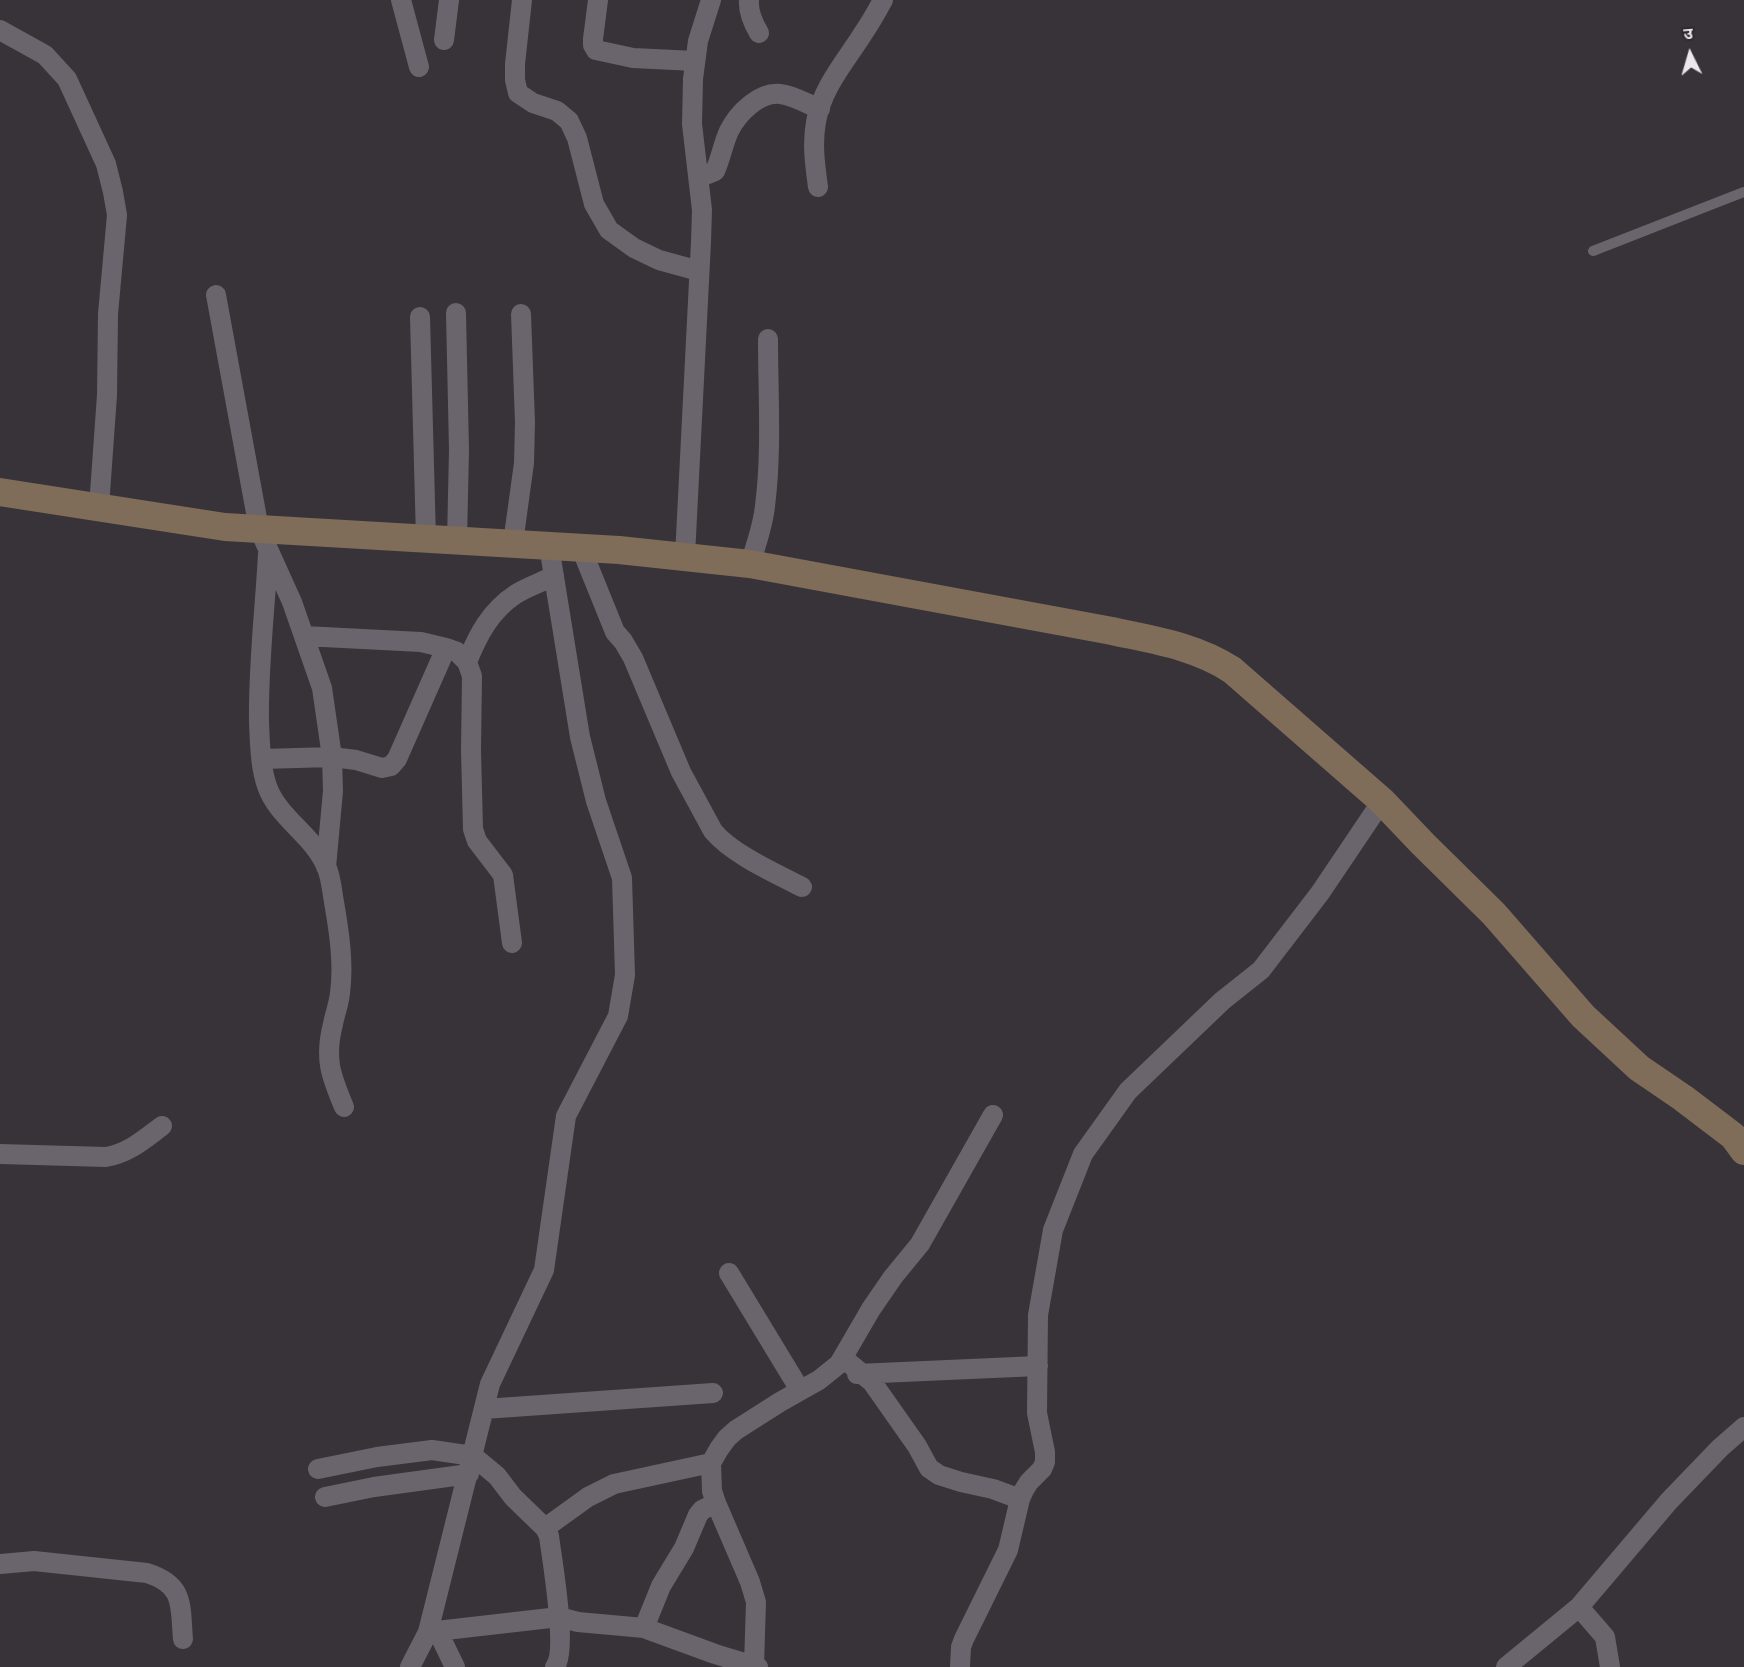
<!DOCTYPE html>
<html>
<head>
<meta charset="utf-8">
<style>
	body { margin:0 }
	#map { position:relative; width:1744px; height:1667px; overflow:hidden; background:#373339; font-family:Georgia,"Noto Sans Devanagari",serif }
	canvas { display:block }
	.north { position:absolute; left:1660px; top:24px; width:60px; height:60px; -webkit-text-stroke:4px #2d292f; paint-order:stroke; rotate:355deg; font-size:16px; font-weight:700; line-height:24px; text-align:center; color:#eae8ec }
	.north::after { content:''; display:block; margin:auto; width:21px; height:27px; background:#eae8ec; clip-path:polygon(50% 0,100% 100%,50% 72%,0 100%) }
</style>
</head>
<body>
<div id="map">
<canvas width="1744" height="1667"></canvas>
<div class="north">उ</div>
</div>
<script>
const context = document.querySelector('canvas').getContext('2d');
context.lineJoin = 'round';
function trace(path, color, width, dash) {
  context.strokeStyle = color;
  context.lineWidth = width;
  context.lineCap = dash ? 'butt' : 'round';
  context.setLineDash(dash || []);
  context.stroke(path);
}
const lane = new Path2D(`
	M 1593,251 L 1744,192`);
const street = new Path2D(`
	M 401,0 L 419,67
	M 522,0 L 515,64 L 515,80 L 518,93 L 533,103 L 557,111 L 569,121 L 577,138 L 594,204 L 609,230 L 634,248 L 659,260 L 699,271
	M 598,0 L 593,39 L 593,45 L 596,50 L 633,58 L 695,61
	M 749,0 C 748,12 753,23 759,33
	M 0,30 L 45,55 L 67,79 L 106,164 L 113,192 L 117,215 L 108,314 L 107,395 L 99,507
	M 444,40 L 449,0
	M 699,176 L 708,174 L 715,171 C 721,158 723,144 729,131 C 738,113 759,92 780,94 C 793,95 807,104 820,109
	M 818,187 C 815,165 812,144 816,122 C 822,87 846,61 864,32 C 871,22 877,11 883,0
	M 216,295 L 259,529 L 292,602 L 322,688 L 332,757 L 333,791 L 326,867
	M 456,313 L 459,450 L 457,541
	M 420,317 L 426,539
	M 513,543 L 524,463 L 525,422 L 521,314
	M 581,548 L 615,632 L 623,641 L 633,658 L 681,772 L 713,831 C 732,854 775,873 802,887
	M 268,554 C 265,610 258,666 259,722 C 260,743 260,766 267,786 C 278,818 313,835 326,866 C 331,876 332,891 334,902 C 339,931 344,963 340,993 C 339,1004 335,1013 333,1024 C 324,1059 331,1076 344,1107
	M 685,556 L 701,242 L 702,210 L 692,124 L 693,79 L 698,41 L 711,0
	M 750,564 C 756,545 763,526 765,506 C 772,451 768,394 768,339
	M 304,636 L 421,642 L 446,648 L 457,652 L 467,662 L 472,676 L 471,750 L 473,829 L 477,841 L 503,875 L 512,943
	M 467,662 C 478,635 490,611 516,594 C 527,587 542,582 554,576
	M 262,759 L 332,757 L 356,760 L 382,768 L 391,766 L 397,759 L 446,648
	M 0,1154 L 106,1157 C 129,1153 143,1140 162,1126
	M 729,1273 L 800,1390
	M 843,1358 L 872,1382 L 917,1446 L 929,1468 L 939,1475 L 961,1482 L 993,1489 L 1020,1499
	M 857,1374 L 1038,1366
	M 484,1409 L 713,1393
	M 318,1469 L 377,1457 L 432,1450 L 473,1456 L 497,1476 L 513,1497 L 545,1528 L 549,1536 C 552,1560 568,1650 555,1667
	M 325,1497 L 374,1487 L 469,1474
	M 545,1528 L 588,1497 L 614,1484 L 711,1463
	M 0,1564 L 34,1561 L 147,1573 C 185,1585 180,1605 183,1639
	M 1579,1607 L 1605,1637 L 1610,1667
	M 644,1628 L 661,1586 L 684,1548 L 698,1515 L 702,1510 L 716,1503
	M 428,1632 L 559,1617 L 578,1622 L 644,1628 L 715,1654 L 758,1667
	M 438,1632 L 455,1667
	M 754,1665 L 756,1602 L 750,1582 L 716,1503 L 712,1491 L 711,1463 L 719,1449 L 727,1438 L 736,1430 L 780,1402 L 819,1380 L 839,1364 L 871,1309 L 893,1277 L 920,1244 L 993,1115
	M 410,1667 L 428,1632 L 490,1384 L 544,1270 L 566,1116 L 618,1016 L 625,975 L 622,878 L 596,801 L 580,737 L 549,546
	M 960,1667 L 961,1647 L 964,1639 L 1008,1550 L 1020,1499 L 1024,1490 L 1029,1482 L 1042,1469 L 1045,1462 L 1045,1452 L 1037,1413 L 1038,1315 L 1053,1230 L 1083,1154 L 1128,1091 L 1222,1001 L 1261,970 L 1320,893 L 1382,801
	M 1506,1667 L 1579,1607 L 1669,1501 L 1720,1448 L 1744,1427`);
const secondary = new Path2D(`
	M 0,492 L 225,527 L 619,550 L 750,564 L 1112,631 C 1153,640 1196,646 1232,670 L 1382,801 L 1423,844 L 1494,914 L 1583,1016 L 1639,1068 L 1683,1098 L 1733,1136 L 1744,1151`);
trace(lane, '#6a656c', 10);
trace(street, '#6a656c', 20);
trace(secondary, '#7f6c59', 28);
</script>
</body>
</html>
